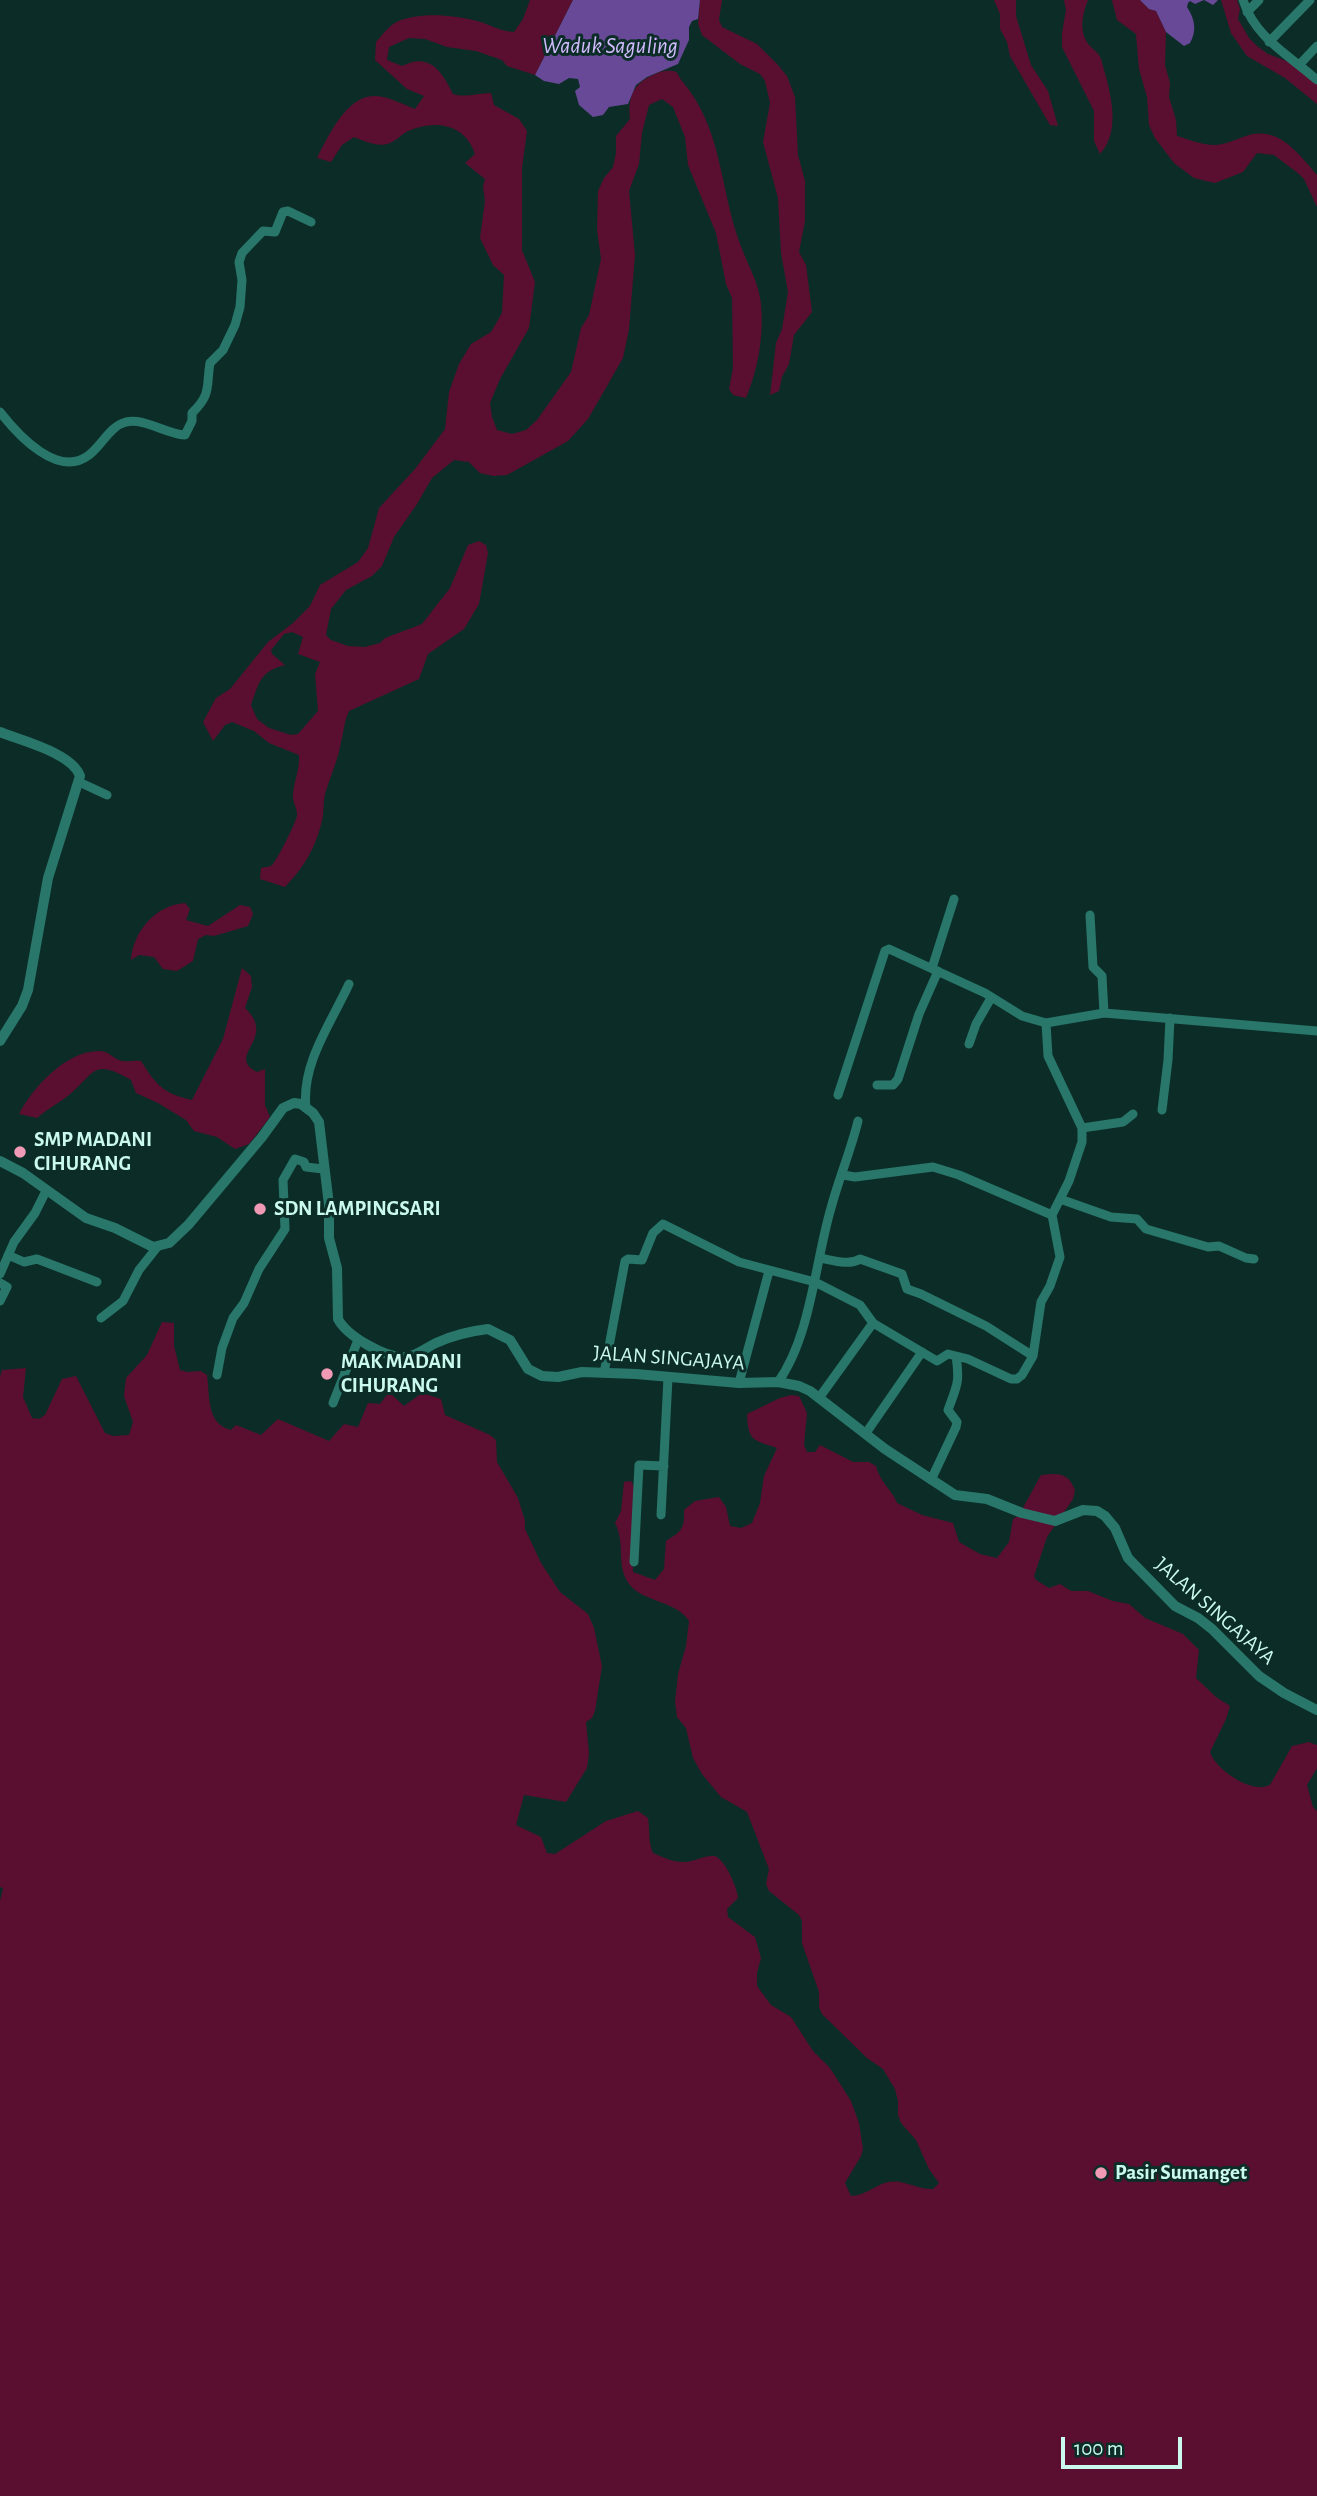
<!DOCTYPE html>
<html>
<head>
<meta charset="utf-8">
<style>
	body { margin:0 }
	#map { position:relative; width:1317px; height:2496px; overflow:hidden; background:#0c2d27; font-family:"Alegreya Sans",sans-serif }
	canvas { display:block }
	.scale { position:absolute; left:1061px; top:2437px; width:121px; height:32px; box-sizing:border-box; border:4px solid #caf9ee; border-top:0; padding-left:9px; font-size:21px; line-height:24px; white-space:nowrap; color:#caf9ee; -webkit-text-stroke:5px #0c2d27; paint-order:stroke }
</style>
</head>
<body>
<div id="map">
<canvas width="1317" height="2496"></canvas>
<div class="scale">100 m</div>
</div>
<script>
const context = document.querySelector('canvas').getContext('2d');
context.lineJoin = 'round';
function fillPath(path, color) {
  context.fillStyle = color;
  context.fill(path, 'evenodd');
}
function trace(path, color, width, dash) {
  context.strokeStyle = color;
  context.lineWidth = width;
  context.lineCap = dash ? 'butt' : 'round';
  context.setLineDash(dash || []);
  context.stroke(path);
}
function write(font, color, halo, rows, align = 'center') {
  context.font = font + ' "Alegreya Sans",sans-serif';
  context.lineWidth = 6;
  context.setLineDash([]);
  context.textBaseline = 'middle';
  context.strokeStyle = halo;
  context.fillStyle = color;
  for (const [text, x, y, turn = 0] of rows) {
    context.save();
    context.translate(x, y);
    context.rotate((+turn || 0) * Math.PI / 180);
    context.textAlign = isNaN(turn) ? turn : align;
    if (halo) context.strokeText(text, 0, 0);
    context.fillText(text, 0, 0);
    context.restore();
  }
}
const green = new Path2D(`
	M 530,0 L 573,0 L 535,75 L 507,66 L 502,60 L 476,51 L 447,47 L 425,39 L 409,38 L 389,47 L 387,60 L 402,66 C 429,52 442,71 453,94 C 465,98 478,93 491,93 L 494,105 L 519,119 L 527,131 L 522,168 L 522,250 L 535,282 L 529,328 L 500,379 L 490,403 L 492,417 L 497,430 L 512,434 L 526,430 L 537,420 L 571,372 L 581,328 L 589,315 L 601,259 L 597,230 L 598,191 L 604,178 L 613,167 L 616,153 L 616,136 L 630,119 C 627,93 636,81 660,72 C 665,71 671,70 676,72 C 678,73 680,79 682,81 C 724,130 719,191 742,249 C 749,267 759,284 761,304 C 764,336 758,369 746,398 L 733,395 L 729,389 L 733,368 L 732,298 L 726,284 L 716,233 L 688,165 L 685,137 L 673,107 L 662,99 L 649,105 L 642,133 L 639,164 L 629,191 L 635,255 L 629,329 L 623,358 L 588,419 L 568,441 L 507,475 L 493,476 L 480,473 L 469,462 L 454,460 L 432,478 L 417,504 L 394,537 L 382,566 L 372,576 L 346,590 L 331,609 L 326,635 L 331,640 L 348,646 L 365,647 L 380,643 L 385,638 L 422,624 L 450,588 L 468,545 L 479,541 L 486,545 L 488,553 L 479,604 L 464,629 L 428,654 L 419,679 L 349,711 C 344,722 344,730 341,742 C 338,760 330,777 325,794 C 323,803 324,812 322,821 C 315,849 304,867 285,887 L 260,879 L 261,868 C 264,867 269,867 271,866 C 276,863 296,822 297,816 C 298,809 292,802 293,794 C 294,781 300,770 299,755 L 269,743 L 254,731 L 232,722 L 225,725 L 213,741 L 203,722 L 216,698 L 230,689 L 268,642 L 293,623 L 310,606 L 320,585 L 358,562 L 368,548 L 379,508 L 415,469 L 445,429 L 449,392 L 459,364 L 471,344 L 491,332 L 502,313 L 504,275 L 493,265 L 480,238 L 485,201 L 483,186 L 485,179 L 465,163 L 475,154 C 465,124 436,119 408,131 C 402,134 397,140 390,143 C 379,148 364,141 354,137 L 342,145 L 331,162 L 317,158 C 328,137 346,96 374,96 C 388,96 402,104 415,109 L 424,96 L 407,89 L 375,60 L 376,42 C 383,34 390,24 401,20 C 423,12 455,15 477,21 C 491,25 500,31 514,32 L 523,19 ZM 292,632 L 303,637 L 298,654 L 320,662 L 315,674 L 318,711 L 298,734 L 291,735 L 269,728 L 257,719 L 251,705 C 259,683 260,671 285,665 L 272,654 L 271,650 L 284,634 Z
	M 700,0 L 722,0 L 719,20 L 722,27 L 757,44 L 778,65 L 787,76 L 795,97 L 798,155 L 805,181 L 805,221 L 799,252 L 806,265 L 812,312 L 794,335 L 789,364 L 782,377 L 779,391 L 770,395 L 776,343 L 782,329 L 788,292 L 781,253 L 778,198 L 763,142 L 770,103 L 765,81 L 760,74 L 740,64 L 702,35 L 698,24 Z
	M 994,0 L 1016,0 L 1016,16 L 1031,65 L 1048,91 L 1058,126 L 1050,125 L 1010,56 L 1007,42 L 1000,29 L 1000,14 Z
	M 1064,0 L 1088,0 C 1082,15 1078,34 1091,47 C 1095,51 1099,53 1101,59 C 1109,88 1123,129 1100,154 L 1094,141 L 1094,111 L 1062,47 L 1062,33 L 1066,10 Z
	M 1112,0 L 1140,0 L 1149,9 L 1156,11 L 1166,32 L 1165,65 L 1170,83 L 1169,97 L 1176,120 L 1177,136 C 1188,139 1202,145 1214,145 C 1225,145 1236,139 1246,136 C 1278,125 1298,153 1317,175 L 1317,207 L 1304,179 L 1299,174 L 1274,155 L 1257,153 L 1243,172 L 1215,183 L 1194,178 L 1174,163 L 1155,138 L 1149,125 L 1147,97 L 1139,69 L 1136,34 L 1117,20 Z
	M 1221,0 L 1237,0 L 1240,9 L 1238,19 L 1249,38 L 1257,46 L 1268,54 L 1289,62 L 1317,79 L 1317,104 L 1285,78 L 1247,56 L 1231,33 Z
	M 185,903 L 190,909 L 186,920 L 208,926 L 240,905 L 250,907 L 253,914 L 248,926 L 214,936 L 206,935 L 198,939 L 193,961 L 177,971 L 163,969 L 154,957 L 139,955 L 131,960 C 133,931 156,905 185,903 Z
	M 242,968 L 251,976 L 252,987 L 245,1008 C 278,1039 225,1055 257,1072 L 265,1069 L 265,1105 L 270,1117 L 249,1144 L 235,1149 L 217,1137 L 194,1131 L 186,1120 L 158,1103 L 136,1093 L 131,1080 C 93,1058 96,1072 69,1095 C 59,1103 47,1109 37,1118 L 19,1114 C 33,1087 66,1051 99,1051 C 109,1051 111,1057 119,1060 C 125,1063 134,1060 141,1061 C 156,1085 164,1094 192,1100 L 223,1039 Z
	M 162,1322 L 174,1323 L 174,1346 L 180,1370 L 187,1372 L 201,1371 L 207,1375 C 210,1396 206,1424 231,1430 L 236,1425 L 261,1435 L 278,1419 L 329,1441 L 344,1424 L 358,1427 L 368,1403 L 380,1404 L 389,1392 L 404,1406 L 422,1393 L 441,1399 L 445,1415 L 490,1435 L 496,1440 L 497,1462 L 518,1498 L 525,1521 L 525,1529 L 541,1563 L 560,1592 L 588,1614 L 594,1628 L 602,1666 L 595,1711 L 592,1718 L 586,1722 L 589,1753 L 587,1768 L 566,1802 L 524,1795 L 516,1825 L 541,1837 L 547,1853 L 555,1854 L 606,1821 L 638,1811 L 648,1818 C 650,1829 648,1843 653,1853 C 663,1857 674,1863 686,1862 C 695,1861 705,1855 714,1856 C 724,1857 738,1889 738,1898 L 727,1909 L 728,1917 L 755,1937 L 761,1958 L 757,1973 L 757,1986 L 771,2005 L 791,2017 L 813,2051 L 830,2068 L 851,2101 L 859,2123 L 863,2149 L 861,2156 L 845,2183 L 851,2196 C 865,2196 875,2185 888,2182 C 904,2179 918,2190 933,2189 L 939,2183 L 929,2169 L 916,2140 L 901,2123 L 898,2115 L 898,2101 L 895,2089 L 883,2069 L 867,2058 L 822,2014 L 819,2007 L 819,1992 L 802,1943 L 802,1921 L 799,1915 L 769,1891 L 766,1884 L 769,1869 L 747,1812 L 721,1797 L 702,1774 L 693,1758 L 686,1728 L 677,1717 L 675,1702 L 678,1674 L 686,1646 L 689,1621 C 677,1601 643,1602 630,1585 C 615,1567 626,1543 615,1523 L 621,1511 L 624,1482 L 631,1481 L 635,1488 L 632,1545 L 633,1572 L 655,1580 L 664,1569 L 666,1541 C 681,1532 685,1528 684,1510 L 695,1501 L 719,1497 L 726,1507 L 730,1526 L 741,1528 L 752,1523 L 760,1503 L 764,1476 L 777,1448 C 753,1440 748,1441 747,1414 L 780,1398 L 791,1395 L 799,1396 L 807,1413 L 804,1445 L 807,1452 L 815,1452 L 820,1445 L 853,1462 L 869,1462 L 876,1466 C 881,1484 891,1488 897,1503 L 922,1515 L 953,1523 L 959,1542 L 980,1554 L 997,1558 L 1009,1542 L 1013,1519 L 1019,1515 L 1041,1475 C 1058,1473 1068,1472 1075,1490 L 1073,1499 L 1047,1537 L 1034,1576 L 1036,1580 L 1049,1588 L 1060,1584 L 1071,1591 L 1088,1591 L 1113,1601 L 1129,1604 L 1145,1618 L 1183,1634 L 1199,1650 L 1196,1678 L 1216,1697 L 1230,1706 L 1226,1719 L 1210,1752 C 1214,1767 1243,1787 1259,1787 C 1263,1788 1266,1786 1270,1785 L 1292,1746 L 1309,1742 L 1317,1745 L 1317,1768 L 1307,1785 L 1313,1807 L 1317,1811 L 1317,2496 L 0,2496 L 0,1901 L 3,1888 L 0,1887 L 0,1377 L 2,1370 L 26,1368 L 23,1397 L 32,1418 L 39,1419 L 45,1415 L 62,1379 L 76,1376 L 105,1433 L 113,1436 L 129,1435 L 133,1422 L 124,1396 L 126,1378 L 147,1355 Z`);
const water = new Path2D(`
	M 573,0 L 700,0 L 698,19 L 692,21 L 689,27 L 689,40 L 678,64 L 647,77 L 636,85 L 628,104 L 609,107 L 603,115 L 593,117 L 579,105 L 575,91 L 580,87 L 578,79 L 569,78 L 559,84 L 544,81 L 535,75 Z
	M 1140,0 L 1218,0 L 1213,5 L 1204,0 L 1195,4 L 1190,1 L 1188,3 L 1187,7 C 1195,19 1197,31 1190,43 L 1184,46 L 1166,32 L 1156,11 L 1149,9 Z`);
const minor = new Path2D(`
	M 1243,0 C 1255,38 1289,55 1317,80
	M 1247,12 L 1259,0
	M 1269,42 L 1310,0
	M 1300,64 L 1317,46
	M 0,412 C 18,435 58,479 89,455 C 102,445 110,426 126,422 C 145,418 166,434 185,435 L 192,421 L 192,413 C 212,394 206,386 210,363 L 223,350 L 235,325 L 240,307 L 242,280 L 239,262 L 242,253 L 263,231 L 275,232 L 283,212 L 288,211 L 311,222
	M 79,782 L 107,795
	M 1090,915 L 1093,967 L 1102,976 L 1104,1013
	M 932,968 L 954,899
	M 969,1044 L 976,1024 L 991,998
	M 877,1085 L 893,1085 L 898,1079 L 919,1014 L 938,971
	M 838,1095 L 885,951 L 889,949 L 985,993 L 1022,1016 L 1046,1023 L 1104,1013 L 1317,1031
	M 306,1108 C 301,1064 331,1023 349,984
	M 1162,1110 L 1168,1060 L 1170,1018
	M 1082,1128 L 1123,1122 L 1133,1114
	M 843,1175 L 855,1177 L 933,1167 L 959,1175 L 1052,1215
	M 1060,1199 L 1111,1217 L 1137,1219 L 1146,1229 L 1208,1247 L 1219,1246 L 1246,1258 L 1254,1259
	M 8,1255 L 24,1262 L 37,1259 L 97,1282
	M 820,1258 C 832,1260 848,1266 860,1259 L 902,1274 L 907,1289 L 921,1294 L 986,1326 L 1033,1356
	M 0,1274 L 14,1242 L 35,1213 L 46,1191
	M 0,1283 L 7,1287 L 0,1301
	M 101,1318 L 123,1301 L 139,1270 L 158,1246
	M 604,1373 L 625,1261 L 628,1259 L 642,1260 L 653,1233 L 663,1224 L 739,1262 L 815,1282 L 854,1302 L 860,1305 L 873,1323 L 937,1361 L 948,1354 L 968,1359 L 1011,1379 L 1017,1379 L 1022,1375 L 1033,1356 L 1041,1302 L 1050,1286 L 1060,1257 L 1052,1215 L 1069,1181 L 1082,1142 L 1082,1128 L 1048,1056 L 1046,1023
	M 217,1375 L 222,1348 L 233,1318 L 244,1303 L 259,1269 L 285,1229 L 283,1180 L 295,1159 L 304,1162 L 306,1167 L 323,1169
	M 778,1382 C 811,1336 815,1262 831,1208 C 839,1178 851,1150 858,1121
	M 739,1383 L 769,1271
	M 819,1398 L 873,1323
	M 333,1403 L 358,1340
	M 866,1433 L 922,1352
	M 931,1480 L 956,1427 L 957,1422 L 948,1410 C 957,1385 960,1383 956,1356
	M 661,1515 L 668,1378
	M 634,1562 L 639,1465 L 664,1466`);
const tertiary = new Path2D(`
	M 0,732 C 22,741 72,753 80,776 L 48,878 L 28,990 L 22,1006 L 0,1041
	M 0,1161 L 23,1173 L 86,1218 L 115,1228 L 153,1247 L 169,1243 L 189,1224 L 262,1137 L 283,1108 L 294,1103 L 301,1104 L 313,1113 L 319,1122 L 329,1205 L 329,1238 L 337,1268 L 338,1319 C 347,1336 386,1359 406,1357 C 417,1356 427,1347 436,1343 C 451,1336 471,1331 488,1329 L 510,1340 L 528,1369 L 542,1376 L 558,1377 L 582,1372 L 636,1374 L 739,1383 L 778,1382 L 799,1386 L 810,1391 L 885,1449 L 955,1495 L 987,1499 L 1022,1513 L 1055,1521 L 1083,1510 L 1097,1511 L 1105,1516 L 1115,1528 L 1128,1558 L 1175,1606 L 1198,1618 L 1212,1629 L 1259,1676 L 1284,1693 L 1317,1710`);
const markers = [
	[20,1152,7,"#f09ab5"],
	[260,1209,7,"#f09ab5"],
	[327,1374,7,"#f09ab5"],
	[1101,2173,7,"#f09ab5"]
];
const poiNames = [
	["SMP MADANI",34,1140],
	["CIHURANG",34,1164],
	["SDN LAMPINGSARI",274,1209],
	["MAK MADANI",341,1362],
	["CIHURANG",341,1386],
	["Pasir Sumanget",1115,2173]
];
const streetNames = [
	["JALAN SINGAJAYA",669,1358,4],
	["JALAN SINGAJAYA",1215,1611,41]
];
const waterNames = [
	["Waduk Saguling",610,46]
];
fillPath(green, '#5a0f30');
fillPath(water, '#684997');
trace(minor, '#28776a', 9);
trace(tertiary, '#28776a', 10);
for (const [x, y, r, color] of markers) {
  const dot = new Path2D();
  dot.arc(x, y, r, 0, 2 * Math.PI);
  context.fillStyle = color;
  context.fill(dot);
  trace(dot, '#0c2d27', 2.5);
}
write('bold 21px', '#caf9ee', '#0c2d27', poiNames, 'left');
write('21px', '#caf9ee', '#0c2d27', streetNames);
write('italic 23px', '#d2bcfe', '#0c2d27', waterNames);
</script>
</body>
</html>
